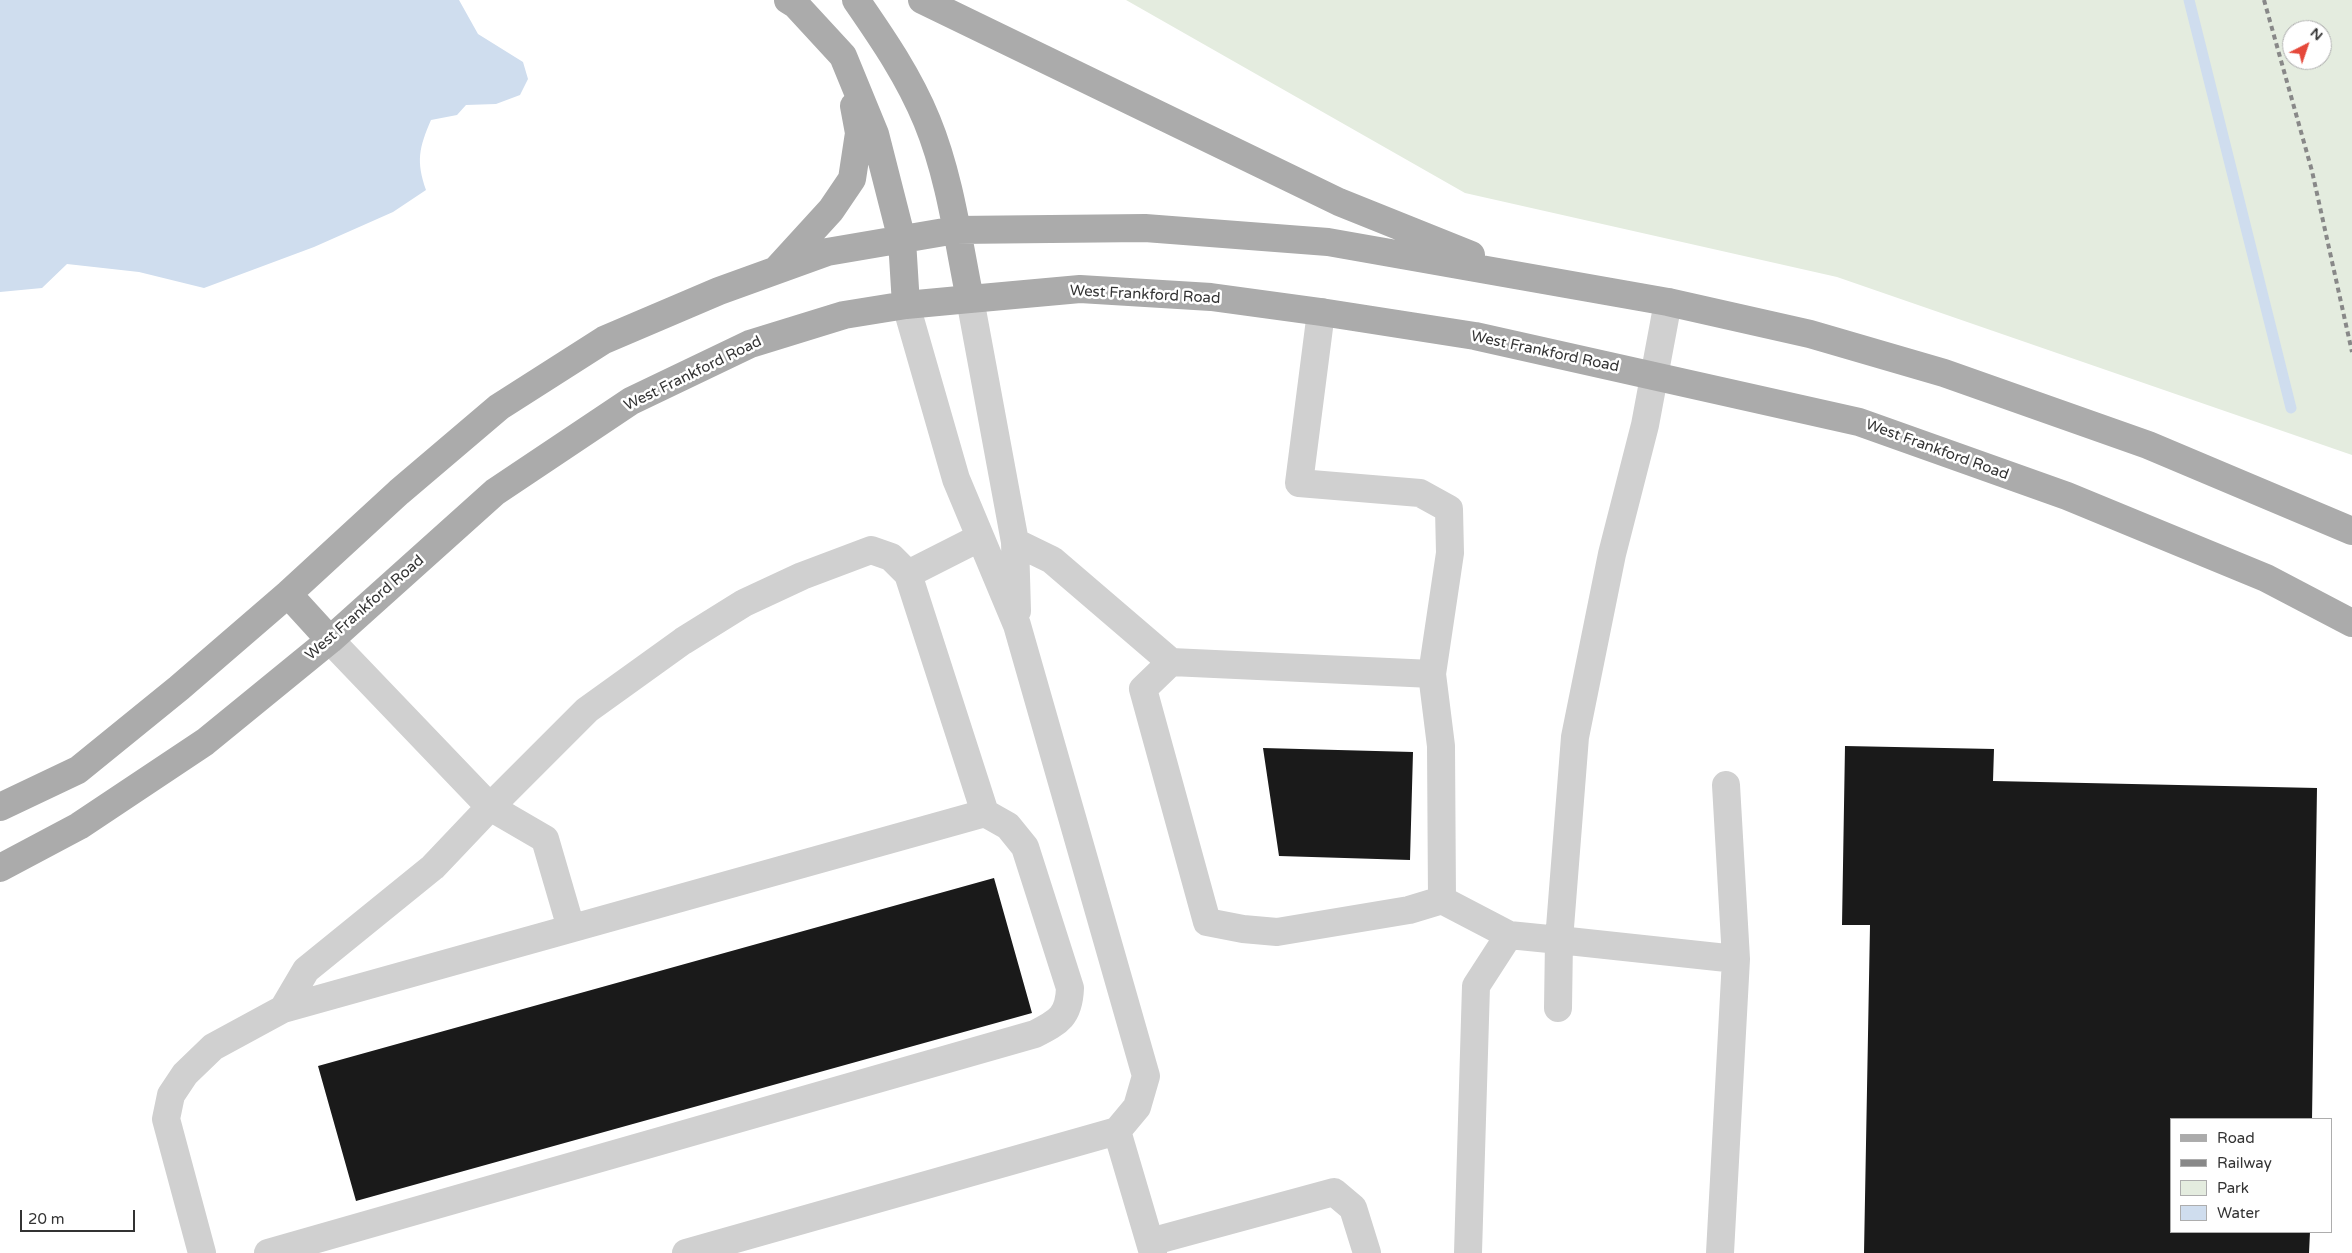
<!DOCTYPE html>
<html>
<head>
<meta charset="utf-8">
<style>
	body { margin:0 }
	#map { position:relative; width:2352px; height:1253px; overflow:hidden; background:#fff; font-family:"Varela Round",sans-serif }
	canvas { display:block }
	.legend { position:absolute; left:2170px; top:1118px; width:162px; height:115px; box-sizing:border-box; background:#fff; border:1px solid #adadad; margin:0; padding:6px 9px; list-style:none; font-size:15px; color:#333 }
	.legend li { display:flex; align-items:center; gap:10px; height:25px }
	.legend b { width:25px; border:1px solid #adadad }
	.north { position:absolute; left:2282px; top:20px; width:50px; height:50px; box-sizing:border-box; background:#fff; border:1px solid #adadad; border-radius:50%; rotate:41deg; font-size:14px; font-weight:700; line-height:20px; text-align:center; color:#333 }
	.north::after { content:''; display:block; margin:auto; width:18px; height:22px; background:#e5483a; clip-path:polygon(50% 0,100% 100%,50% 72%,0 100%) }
	.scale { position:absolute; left:20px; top:1210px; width:115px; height:22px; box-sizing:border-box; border:2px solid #333; border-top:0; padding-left:6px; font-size:15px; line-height:18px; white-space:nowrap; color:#333; -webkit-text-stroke:4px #fff; paint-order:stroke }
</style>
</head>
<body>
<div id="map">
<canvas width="2352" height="1253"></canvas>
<ul class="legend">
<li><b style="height:6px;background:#ababab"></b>Road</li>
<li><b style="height:6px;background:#888"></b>Railway</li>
<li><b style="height:14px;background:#e4ecdf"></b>Park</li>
<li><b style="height:14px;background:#cfddee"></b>Water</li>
</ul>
<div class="north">N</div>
<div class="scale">20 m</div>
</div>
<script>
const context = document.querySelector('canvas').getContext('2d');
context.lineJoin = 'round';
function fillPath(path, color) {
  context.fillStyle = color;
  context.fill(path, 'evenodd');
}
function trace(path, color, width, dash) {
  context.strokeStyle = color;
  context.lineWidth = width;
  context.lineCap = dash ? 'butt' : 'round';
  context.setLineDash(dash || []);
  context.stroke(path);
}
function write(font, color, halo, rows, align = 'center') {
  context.font = font + ' "Varela Round",sans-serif';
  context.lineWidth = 5;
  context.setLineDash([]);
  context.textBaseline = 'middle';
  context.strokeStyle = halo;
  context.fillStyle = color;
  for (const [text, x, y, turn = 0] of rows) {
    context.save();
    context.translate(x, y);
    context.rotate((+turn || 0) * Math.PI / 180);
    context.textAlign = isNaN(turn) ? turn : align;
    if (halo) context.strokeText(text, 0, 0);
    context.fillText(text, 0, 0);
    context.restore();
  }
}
const green = new Path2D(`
	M 1126,0 L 2352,0 L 2352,455 L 1837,277 L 1465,193 ZM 2292,30 L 2322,30 L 2322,60 L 2292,60 Z`);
const water = new Path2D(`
	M 0,0 L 459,0 L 478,34 L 523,62 L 528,79 L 520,95 L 496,104 L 466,105 L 457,115 L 431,120 C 419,148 416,161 426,190 L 393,212 L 314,247 L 204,288 L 139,272 L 67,264 L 42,288 L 0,292 Z`);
const stream = new Path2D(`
	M 2189,0 L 2291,408`);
const building = new Path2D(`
	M 1845,746 L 1994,749 L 1993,781 L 2317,788 L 2312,1119 L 2171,1119 L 2171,1232 L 2310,1232 L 2309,1253 L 1864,1253 L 1870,925 L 1842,925 Z
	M 1263,748 L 1413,752 L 1410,860 L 1279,856 Z
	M 994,878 L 1032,1013 L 356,1201 L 318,1066 Z`);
const minor = new Path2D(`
	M 970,299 L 1015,542 L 1017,611
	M 1321,312 L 1299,483 L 1420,493 L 1449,509 L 1450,553 L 1432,674 L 1171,662 L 1143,689 L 1207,922 L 1243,929 L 1277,932 L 1409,910 L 1442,900 L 1441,746 L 1432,674
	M 1015,542 L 1052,560 L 1171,662
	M 330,640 L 490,807 L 587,710 L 683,641 L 744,603 L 802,576 L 871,550 L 891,557 L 908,574 L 979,538
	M 1442,900 L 1509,935
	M 1558,1008 L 1559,940 L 1736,959
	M 283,1009 L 985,813
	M 1117,1131 L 1153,1253
	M 1150,1242 L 1334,1192 L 1353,1208 L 1367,1253
	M 202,1253 L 166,1119 L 171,1095 L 185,1074 L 213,1047 L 283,1009 L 306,970 L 433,867 L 490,807 L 545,839 L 571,928
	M 268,1253 L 1035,1034 C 1059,1022 1069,1016 1070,988 L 1025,847 L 1008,826 L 985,813 L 908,574
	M 686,1253 L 1117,1131 L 1137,1107 L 1146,1076 L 1017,625 L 956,479 L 906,305
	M 1468,1253 L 1476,986 L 1509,935 L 1559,940 L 1575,737 L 1612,554 L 1645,425 L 1668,302
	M 1720,1253 L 1736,959 L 1726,785`);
const major = new Path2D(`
	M 788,0 L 796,5 L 843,56 L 875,134 L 902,240 L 906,305
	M 856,0 C 883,39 909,77 927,121 C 950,177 958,240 970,299
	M 922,0 L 1339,202 L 1471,255
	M 778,268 L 831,210 L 852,179 L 859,133 L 854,106
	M 288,594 L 330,640
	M 0,807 L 78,770 L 179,688 L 288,594 L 399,492 L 499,407 L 604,340 L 719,291 L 827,252 L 956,230 L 1145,228 L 1328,242 L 1668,302 L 1810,334 L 1944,373 L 2148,445 L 2352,531
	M 0,868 L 79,826 L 205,742 L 330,640 L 495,492 L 631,401 L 750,344 L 844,315 L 906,305 L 970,299 L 1080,289 L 1211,297 L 1321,312 L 1475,336 L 1859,422 L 2067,496 L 2266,578 L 2352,623`);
const rail = new Path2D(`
	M 2264,0 L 2312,171 L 2352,352`);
const streetNames = [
	["West Frankford Road",1145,295,3],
	["West Frankford Road",1545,352,12],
	["West Frankford Road",693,374,-26],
	["West Frankford Road",1937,450,20],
	["West Frankford Road",365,608,-41]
];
fillPath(green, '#e4ecdf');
fillPath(water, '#cfddee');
trace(stream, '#cfddee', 11);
fillPath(building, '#1a1a1a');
trace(minor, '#d0d0d0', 28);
trace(major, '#ababab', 28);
trace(rail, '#888', 4, [5, 4]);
write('15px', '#333', '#fff', streetNames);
</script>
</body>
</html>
